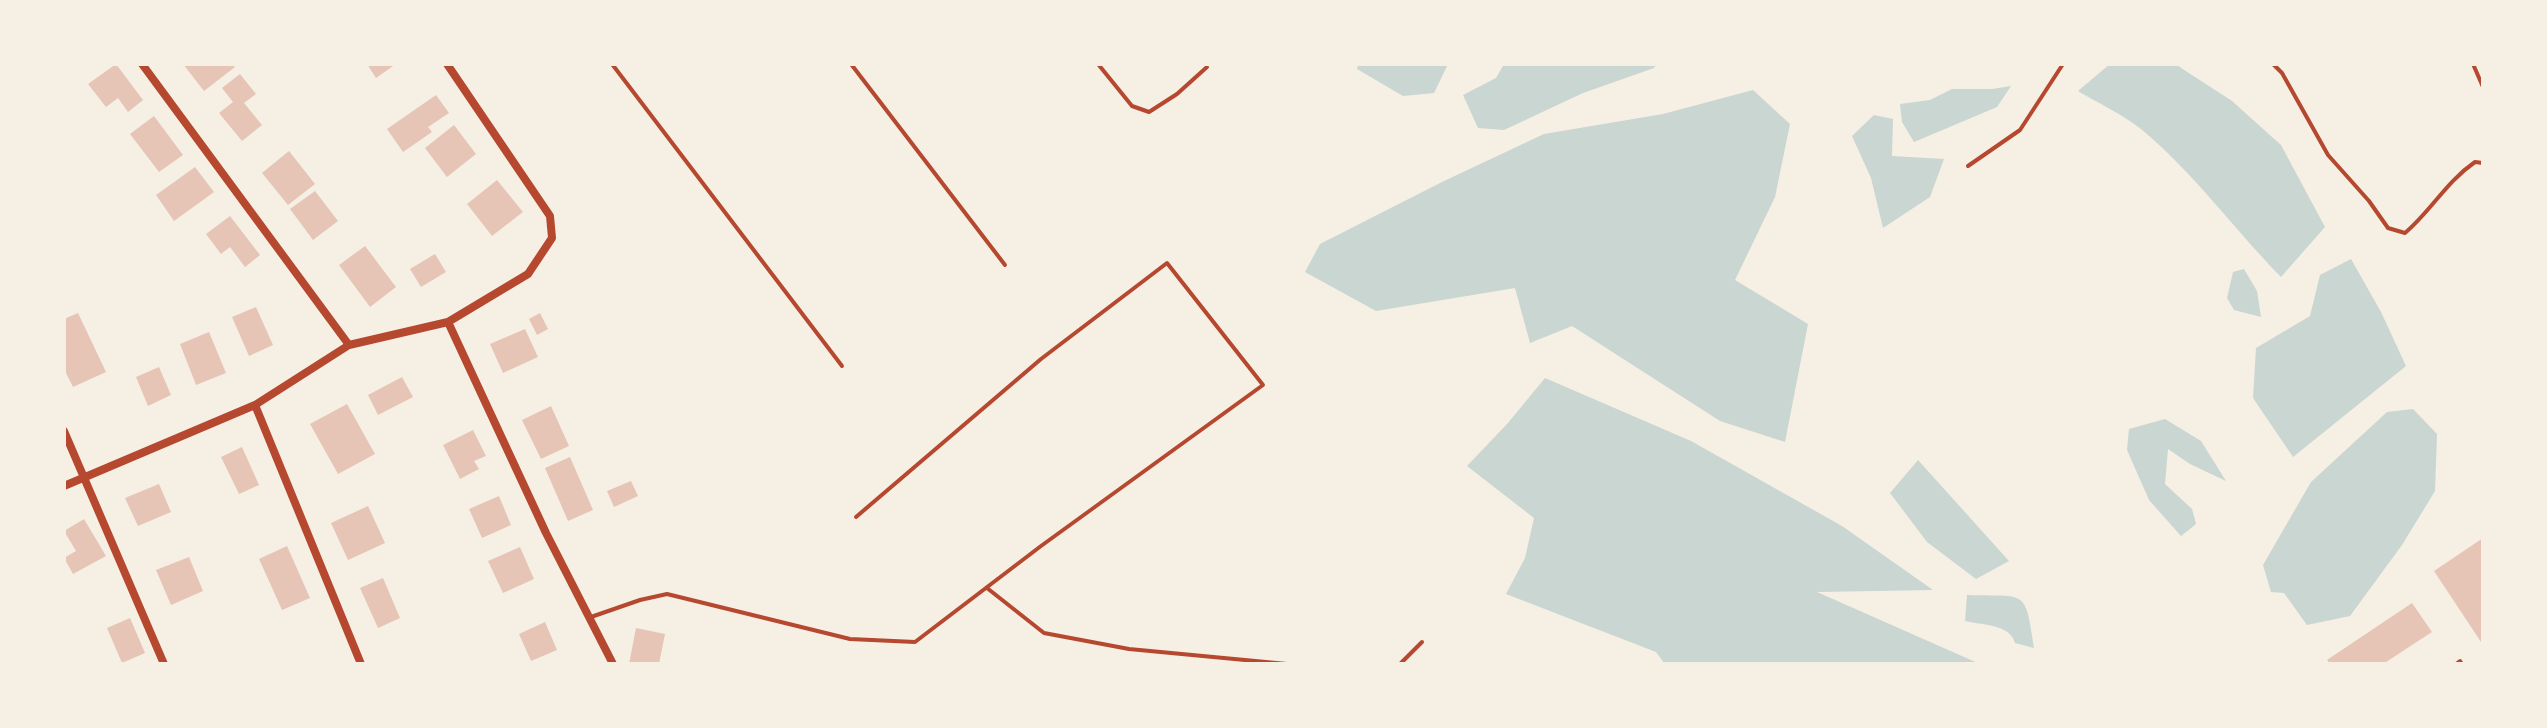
<!DOCTYPE html>
<html>
<head>
<meta charset="utf-8">
<style>
	body { margin:0 }
	#map { position:relative; width:2547px; height:728px; overflow:hidden; background:#f6efe4; font-family:"Noto Sans",sans-serif }
	canvas { display:block }
	.frame { position:absolute; inset:0; border:66px solid #f6efe4; pointer-events:none }
</style>
</head>
<body>
<div id="map">
<canvas width="2547" height="728"></canvas>
<div class="frame"></div>
</div>
<script>
const context = document.querySelector('canvas').getContext('2d');
context.lineJoin = 'round';
function fillPath(path, color) {
  context.fillStyle = color;
  context.fill(path, 'evenodd');
}
function trace(path, color, width, dash) {
  context.strokeStyle = color;
  context.lineWidth = width;
  context.lineCap = dash ? 'butt' : 'round';
  context.setLineDash(dash || []);
  context.stroke(path);
}
const water = new Path2D(`
	M 1358,64 L 1448,64 L 1434,93 L 1403,96 L 1357,69 Z
	M 1504,64 L 1657,64 L 1654,68 L 1583,93 L 1504,130 L 1478,128 L 1463,95 L 1496,78 Z
	M 2110,64 L 2175,64 L 2232,101 L 2281,145 L 2325,227 L 2281,277 C 2234,229 2193,172 2141,129 C 2122,114 2098,103 2078,91 Z
	M 2011,86 L 1997,107 L 1914,142 L 1902,122 L 1900,104 L 1930,100 L 1952,89 L 1992,89 Z
	M 1753,90 L 1790,124 L 1775,197 L 1735,280 L 1808,324 L 1785,442 L 1720,421 L 1572,326 L 1530,343 L 1515,288 L 1376,311 L 1305,272 L 1320,244 L 1442,182 L 1544,134 L 1663,114 Z
	M 1874,115 L 1893,119 L 1892,156 L 1944,159 L 1930,197 L 1883,228 L 1871,178 L 1852,136 Z
	M 2351,259 L 2381,312 L 2406,366 L 2293,457 L 2253,398 L 2256,348 L 2310,316 L 2320,275 Z
	M 2244,269 L 2257,291 L 2261,317 L 2234,310 L 2227,298 L 2233,272 Z
	M 1545,378 L 1691,441 L 1842,526 L 1933,590 L 1817,592 L 1980,664 L 1665,664 L 1656,652 L 1506,594 L 1525,558 L 1534,518 L 1467,466 L 1508,423 Z
	M 2413,409 L 2437,434 L 2435,491 L 2402,545 L 2350,616 L 2307,625 L 2284,593 L 2271,592 L 2263,565 L 2311,482 L 2387,412 Z
	M 2165,419 L 2201,441 L 2226,481 L 2190,464 L 2168,449 L 2165,484 L 2192,509 L 2196,524 L 2181,536 L 2149,500 L 2127,450 L 2129,429 Z
	M 1918,460 L 2009,561 L 1976,579 L 1927,542 L 1890,493 Z
	M 1967,595 C 2026,597 2025,587 2034,648 L 2015,643 C 2010,624 1982,625 1965,621 Z`);
const building = new Path2D(`
	M 116,64 L 143,100 L 128,112 L 118,98 L 106,107 L 88,84 Z
	M 183,64 L 233,64 L 235,67 L 204,91 Z
	M 367,64 L 396,64 L 376,78 Z
	M 240,74 L 256,94 L 244,103 L 262,125 L 242,141 L 219,113 L 233,102 L 222,88 Z
	M 436,95 L 449,113 L 428,127 L 432,132 L 403,152 L 387,129 Z
	M 154,116 L 183,155 L 159,172 L 130,134 Z
	M 454,125 L 476,154 L 447,177 L 425,148 Z
	M 289,151 L 315,184 L 288,205 L 262,173 Z
	M 195,167 L 214,192 L 174,221 L 156,195 Z
	M 497,180 L 523,212 L 492,236 L 467,204 Z
	M 315,191 L 338,221 L 313,240 L 290,209 Z
	M 230,216 L 260,255 L 245,267 L 230,247 L 221,254 L 206,234 Z
	M 365,246 L 396,287 L 370,307 L 339,265 Z
	M 435,254 L 446,272 L 421,287 L 410,269 Z
	M 256,307 L 273,345 L 249,356 L 232,317 Z
	M 78,313 L 106,372 L 73,387 L 64,369 L 64,319 Z
	M 540,313 L 548,329 L 537,335 L 529,319 Z
	M 525,329 L 538,357 L 503,373 L 490,344 Z
	M 209,332 L 226,373 L 196,385 L 180,344 Z
	M 159,367 L 171,395 L 148,406 L 136,377 Z
	M 402,377 L 413,397 L 378,415 L 368,395 Z
	M 347,404 L 375,454 L 338,474 L 310,424 Z
	M 551,406 L 569,446 L 541,459 L 522,420 Z
	M 473,430 L 486,456 L 474,461 L 479,469 L 460,479 L 443,445 Z
	M 242,447 L 259,485 L 239,494 L 221,457 Z
	M 570,457 L 593,510 L 568,521 L 545,468 Z
	M 631,481 L 638,496 L 614,507 L 607,491 Z
	M 159,484 L 171,512 L 138,526 L 125,498 Z
	M 499,496 L 511,525 L 482,538 L 469,509 Z
	M 368,506 L 385,543 L 348,560 L 331,523 Z
	M 84,519 L 106,556 L 73,574 L 64,558 L 76,551 L 64,531 Z
	M 2483,538 L 2483,645 L 2434,571 Z
	M 287,546 L 310,598 L 282,610 L 259,559 Z
	M 520,547 L 534,579 L 503,593 L 488,561 Z
	M 189,557 L 203,591 L 171,605 L 156,570 Z
	M 383,578 L 400,618 L 378,628 L 360,588 Z
	M 2412,603 L 2432,632 L 2383,664 L 2330,664 L 2327,660 Z
	M 130,618 L 145,653 L 122,663 L 107,628 Z
	M 545,622 L 557,650 L 531,661 L 519,634 Z
	M 636,628 L 665,634 L 659,664 L 629,664 Z`);
const service = new Path2D(`
	M 612,64 L 842,366
	M 851,64 L 1005,265
	M 1098,64 L 1132,106 L 1149,112 L 1177,94 L 1207,67
	M 2273,64 L 2282,73 L 2328,155 L 2369,201 L 2388,228 L 2405,233 C 2431,211 2446,182 2475,162 L 2483,163
	M 2473,64 L 2483,87
	M 1968,166 L 2020,130 L 2063,64
	M 987,588 L 1044,633 L 1129,649 L 1287,664
	M 591,617 L 640,600 L 667,594 L 850,639 L 915,642 L 1041,546 L 1263,385 L 1167,263 L 1041,359 L 856,517
	M 1400,664 L 1422,642
	M 2456,664 L 2460,661 L 2462,664`);
const minor = new Path2D(`
	M 142,64 L 349,345
	M 448,322 L 546,533 L 613,664
	M 255,405 L 361,664
	M 64,431 L 164,664
	M 64,486 L 255,405 L 349,345 L 448,322 L 528,274 L 552,238 L 550,216 L 447,64`);
fillPath(water, '#c9d6d2');
fillPath(building, '#e6c5b7');
trace(service, '#b5482f', 4);
trace(minor, '#b5482f', 8);
</script>
</body>
</html>
